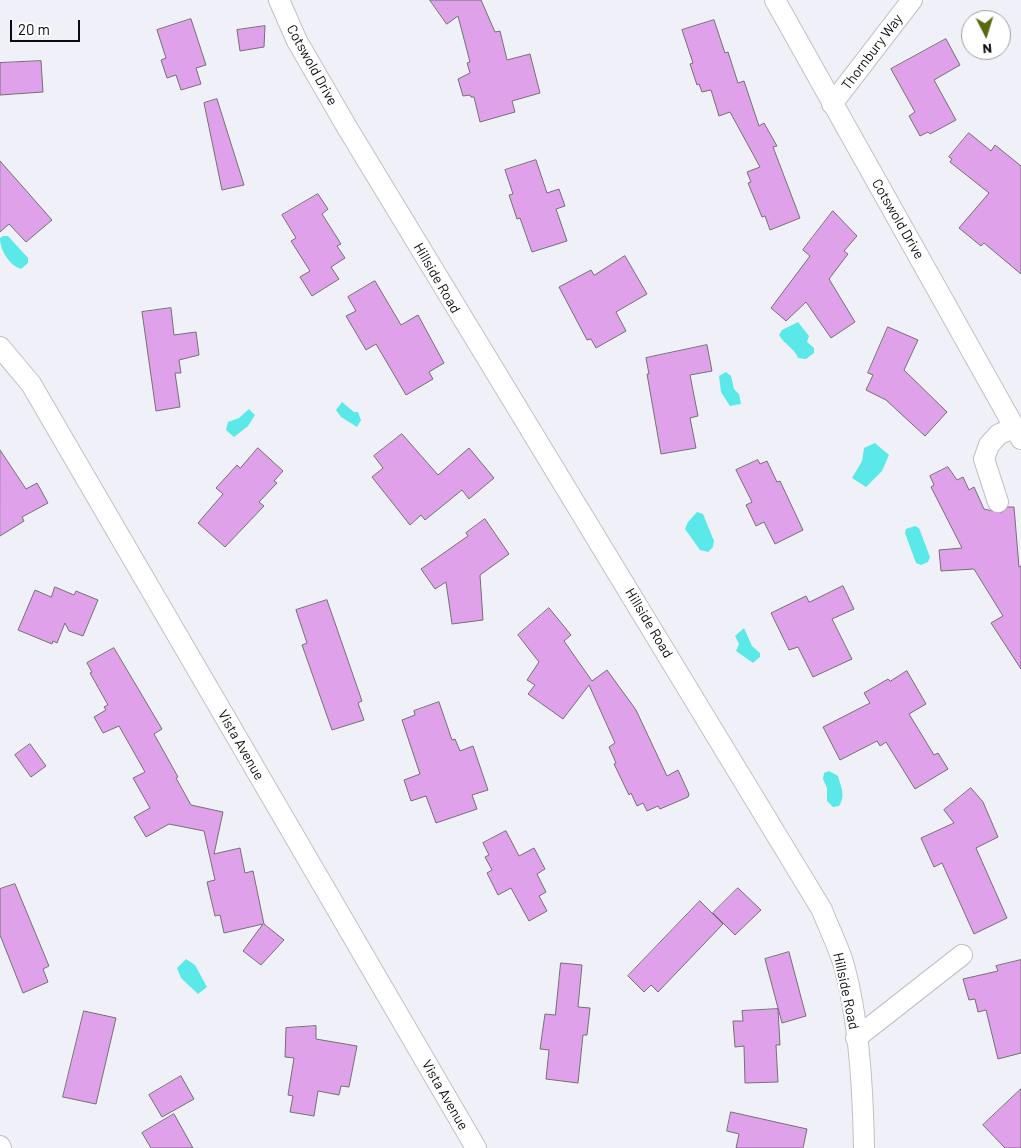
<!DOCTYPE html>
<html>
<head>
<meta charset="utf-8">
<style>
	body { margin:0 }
	#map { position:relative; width:1021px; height:1148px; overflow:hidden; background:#f0f1f8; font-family:Barlow,sans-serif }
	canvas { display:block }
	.north { position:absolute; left:961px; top:10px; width:50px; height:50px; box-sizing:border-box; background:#fff; border:1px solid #9d9e9f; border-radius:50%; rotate:175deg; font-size:14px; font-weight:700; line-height:20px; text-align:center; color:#0b0c0e }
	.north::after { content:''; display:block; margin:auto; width:18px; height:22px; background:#5c680f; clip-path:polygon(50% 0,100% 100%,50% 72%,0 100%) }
	.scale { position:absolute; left:10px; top:20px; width:70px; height:22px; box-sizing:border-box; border:2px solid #0b0c0e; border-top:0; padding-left:6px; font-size:15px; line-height:18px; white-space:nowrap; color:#0b0c0e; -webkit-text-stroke:4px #fff; paint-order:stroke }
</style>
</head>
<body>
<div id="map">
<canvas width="1021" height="1148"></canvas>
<div class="north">N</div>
<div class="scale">20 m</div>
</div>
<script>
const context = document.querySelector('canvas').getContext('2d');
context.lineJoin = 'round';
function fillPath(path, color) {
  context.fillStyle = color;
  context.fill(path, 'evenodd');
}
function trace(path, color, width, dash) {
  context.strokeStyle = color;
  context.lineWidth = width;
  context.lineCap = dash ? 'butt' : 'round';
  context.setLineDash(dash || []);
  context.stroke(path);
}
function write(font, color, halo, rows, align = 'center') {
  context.font = font + ' Barlow,sans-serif';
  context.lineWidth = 4.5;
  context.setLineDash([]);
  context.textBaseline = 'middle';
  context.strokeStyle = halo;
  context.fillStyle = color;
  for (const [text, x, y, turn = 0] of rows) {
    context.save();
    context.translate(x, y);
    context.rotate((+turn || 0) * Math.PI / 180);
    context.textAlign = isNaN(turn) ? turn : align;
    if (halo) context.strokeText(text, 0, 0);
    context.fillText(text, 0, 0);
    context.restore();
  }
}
const water = new Path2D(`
	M 3,236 L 8,236 L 28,258 L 28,263 L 21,269 C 9,265 0,250 0,238 Z
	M 798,322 L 809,336 L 807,342 L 814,348 L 814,353 L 806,359 L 798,358 C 794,348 785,345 779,335 L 782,330 Z
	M 726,372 L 731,376 L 734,389 L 739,394 L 741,404 L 730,406 L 721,392 L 719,376 Z
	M 342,402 L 354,412 L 358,412 L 361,420 L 357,427 L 341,417 L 336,410 Z
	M 249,409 L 255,415 L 248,426 L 234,437 L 226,430 L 228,422 L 239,418 Z
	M 875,443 L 889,455 L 882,471 L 866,487 L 852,478 L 862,461 L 864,448 Z
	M 697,512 L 703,514 L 714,541 L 713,547 L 708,552 L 700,550 L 685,529 L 688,522 Z
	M 915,526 L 919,528 L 930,557 L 928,562 L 921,565 L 916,563 L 905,533 L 906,529 Z
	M 744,628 L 752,646 L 760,653 L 760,657 L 753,663 L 736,651 L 739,644 L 735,636 Z
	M 829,771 L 838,776 C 841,787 846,796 839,806 L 833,807 L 827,801 L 827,788 L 823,779 L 824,773 Z
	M 186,959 L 195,965 L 207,987 L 198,994 L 181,978 L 177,968 Z`);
const building = new Path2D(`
	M 430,0 L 481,0 L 495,32 L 500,31 L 507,60 L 530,54 L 540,93 L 512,101 L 515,112 L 480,122 L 474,97 L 471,97 L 470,95 L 463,96 L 458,79 L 470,73 L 467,63 L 470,62 L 458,16 L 447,24 Z
	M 191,19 L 206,65 L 196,68 L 201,84 L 181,90 L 176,75 L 167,78 L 161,60 L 166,58 L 157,30 Z
	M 714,20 L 725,53 L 728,52 L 738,83 L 744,81 L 759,126 L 764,123 L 777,146 L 773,147 L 800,218 L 770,230 L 765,216 L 762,217 L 748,183 L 751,182 L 747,172 L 760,167 L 730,112 L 719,116 L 711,90 L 702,92 L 699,84 L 697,85 L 690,64 L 693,63 L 682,30 Z
	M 265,26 L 264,47 L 240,51 L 237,30 Z
	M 946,39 L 960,65 L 934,80 L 956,120 L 930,134 L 928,132 L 920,136 L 909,116 L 915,112 L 891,69 Z
	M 41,61 L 43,92 L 0,95 L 0,63 Z
	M 217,99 L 244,185 L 222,190 L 204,103 Z
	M 969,133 L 991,151 L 995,145 L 1021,166 L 1021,274 L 984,243 L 981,246 L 959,228 L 989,193 L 950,162 L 952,159 L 949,157 Z
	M 536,160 L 547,193 L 559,189 L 565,206 L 556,209 L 567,241 L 532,252 L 520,218 L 517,219 L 509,195 L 513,194 L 505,170 Z
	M 0,161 L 52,220 L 26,242 L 9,224 L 0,232 Z
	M 318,194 L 328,209 L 322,214 L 341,244 L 337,246 L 345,258 L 331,267 L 339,279 L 312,296 L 300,277 L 310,271 L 291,241 L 296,238 L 282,215 Z
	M 833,211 L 857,236 L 844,251 L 848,254 L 829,279 L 855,322 L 831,338 L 806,302 L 786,321 L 771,308 L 810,256 L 803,250 Z
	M 625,256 L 647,294 L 616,312 L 626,331 L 596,348 L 591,339 L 587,340 L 559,287 L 591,270 L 594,275 Z
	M 375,281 L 401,325 L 418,315 L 444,363 L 429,372 L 433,379 L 406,395 L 376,344 L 366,350 L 346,316 L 356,311 L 348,297 Z
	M 171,308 L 174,335 L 196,332 L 199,355 L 179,360 L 181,373 L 175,373 L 180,407 L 156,411 L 142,312 Z
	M 888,327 L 918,340 L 904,370 L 947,412 L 925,436 L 886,400 L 866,390 L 873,375 L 868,373 Z
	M 707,345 L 712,371 L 690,375 L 698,416 L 690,418 L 696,448 L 661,454 L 647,374 L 649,374 L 646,358 Z
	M 402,434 L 438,475 L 469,448 L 494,478 L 469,499 L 462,490 L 425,520 L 421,515 L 410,525 L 372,477 L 383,468 L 374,456 Z
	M 258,448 L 283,471 L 274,481 L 277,483 L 259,502 L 264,506 L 225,547 L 198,523 L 223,494 L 216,488 L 237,465 L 240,468 Z
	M 0,450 L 26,489 L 37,483 L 48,503 L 22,517 L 24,521 L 0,536 Z
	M 758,460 L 760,464 L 767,461 L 777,482 L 780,481 L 803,530 L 775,544 L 764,522 L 756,526 L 746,505 L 752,502 L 736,470 Z
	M 948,467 L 957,480 L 963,477 L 969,490 L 974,487 L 984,509 L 1001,513 L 1008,507 L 1014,507 L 1019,567 L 1021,566 L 1021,669 L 991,623 L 1003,616 L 974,569 L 941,571 L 939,550 L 962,548 L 931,487 L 934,485 L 930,476 Z
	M 485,519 L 509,554 L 480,575 L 483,620 L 452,624 L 446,582 L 435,589 L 421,569 L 468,536 L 466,533 Z
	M 843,586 L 854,609 L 832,619 L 852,659 L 813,677 L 798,647 L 789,650 L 771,613 L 806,596 L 809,602 Z
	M 55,587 L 74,595 L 76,591 L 98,600 L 83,636 L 69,631 L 65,623 L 57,643 L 53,641 L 52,644 L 18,630 L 35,590 L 51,597 Z
	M 327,600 L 362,701 L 358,703 L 364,720 L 332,730 L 302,645 L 307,643 L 296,610 Z
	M 549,608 L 571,635 L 564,641 L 592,681 L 607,670 L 636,710 L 667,776 L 678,770 L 689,794 L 688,797 L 660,809 L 658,806 L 647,811 L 643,803 L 637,806 L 631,793 L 629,795 L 614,764 L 616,763 L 609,747 L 615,743 L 589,685 L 563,719 L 528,694 L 535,685 L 527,680 L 539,662 L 518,635 Z
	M 114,648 L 162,729 L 154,734 L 178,777 L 176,778 L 191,805 L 223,812 L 214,854 L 240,848 L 245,873 L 253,871 L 264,924 L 284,940 L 261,965 L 243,951 L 263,924 L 224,933 L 220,915 L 215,916 L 207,882 L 215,880 L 204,831 L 169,824 L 146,837 L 134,817 L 150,808 L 133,778 L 145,772 L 119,726 L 103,733 L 94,717 L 106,710 L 104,707 L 108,705 L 90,673 L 92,672 L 87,663 Z
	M 907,671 L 926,704 L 909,714 L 934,755 L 938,753 L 948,769 L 915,789 L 886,742 L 880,746 L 877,741 L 840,760 L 823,727 L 870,703 L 864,693 L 888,679 L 890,681 Z
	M 439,702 L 452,740 L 455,739 L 460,751 L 473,746 L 488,790 L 472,795 L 477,809 L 436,823 L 426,796 L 411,801 L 404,780 L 420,774 L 402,720 L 415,715 L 414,711 Z
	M 30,744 L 46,766 L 31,777 L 15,755 Z
	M 971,788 L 983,802 L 998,837 L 976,848 L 1007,918 L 974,934 L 942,863 L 934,867 L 921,838 L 954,823 L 944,810 Z
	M 506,831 L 519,856 L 534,848 L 545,869 L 537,874 L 546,892 L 539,896 L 547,911 L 529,921 L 511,888 L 498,895 L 487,873 L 492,870 L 485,857 L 489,855 L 483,843 Z
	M 15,884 L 49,966 L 43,969 L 48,982 L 23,993 L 0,935 L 0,889 Z
	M 738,888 L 761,910 L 735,935 L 713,913 Z
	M 700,901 L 723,924 L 658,992 L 651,985 L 644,992 L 628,976 Z
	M 789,952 L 806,1016 L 782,1023 L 765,959 Z
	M 1021,960 L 1021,1053 L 998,1059 L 986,1010 L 978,1012 L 975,999 L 969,1000 L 963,979 L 998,971 L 996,966 Z
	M 561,963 L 582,965 L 578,1007 L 590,1008 L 587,1035 L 583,1035 L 578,1083 L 546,1079 L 549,1050 L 540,1049 L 545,1014 L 555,1015 Z
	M 778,1009 L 780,1045 L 776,1045 L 778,1082 L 745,1083 L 744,1046 L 735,1047 L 733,1021 L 743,1021 L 742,1011 Z
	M 84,1011 L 116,1018 L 96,1104 L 63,1097 Z
	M 316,1026 L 316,1039 L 357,1046 L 349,1087 L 341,1086 L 339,1095 L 318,1091 L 314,1116 L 290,1112 L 293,1096 L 288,1095 L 294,1058 L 285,1057 L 286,1028 Z
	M 181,1076 L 194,1099 L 162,1117 L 149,1095 Z
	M 1021,1089 L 1021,1148 L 1005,1148 L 983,1125 Z
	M 731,1112 L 807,1129 L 803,1148 L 736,1148 L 739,1134 L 727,1131 Z
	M 174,1114 L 193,1148 L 151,1148 L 142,1133 Z`);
const minor = new Path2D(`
	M 279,0 L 297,41 L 348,129 L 822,910 C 828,926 836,942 842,959 C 859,1014 863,1090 864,1148
	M 775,0 L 1021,439
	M 832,104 L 912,0
	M 0,347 L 31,384 L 476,1148
	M 998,502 L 984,459 L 989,445 L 999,434 L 1015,428
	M 856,1038 L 962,955
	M 0,1146 L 1,1148`);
const streetNames = [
	["Thornbury Way",872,52,-53],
	["Cotswold Drive",312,65,61],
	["Cotswold Drive",898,219,60],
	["Hillside Road",437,278,60],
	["Hillside Road",649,623,59],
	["Vista Avenue",241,745,60],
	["Hillside Road",846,991,78],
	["Vista Avenue",445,1095,60]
];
fillPath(water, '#5be8e9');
fillPath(building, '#dea1ea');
trace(building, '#747074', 1);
trace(minor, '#c0c0c7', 22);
trace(minor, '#fff', 20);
write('14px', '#0b0c0e', '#fff', streetNames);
</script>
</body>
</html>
